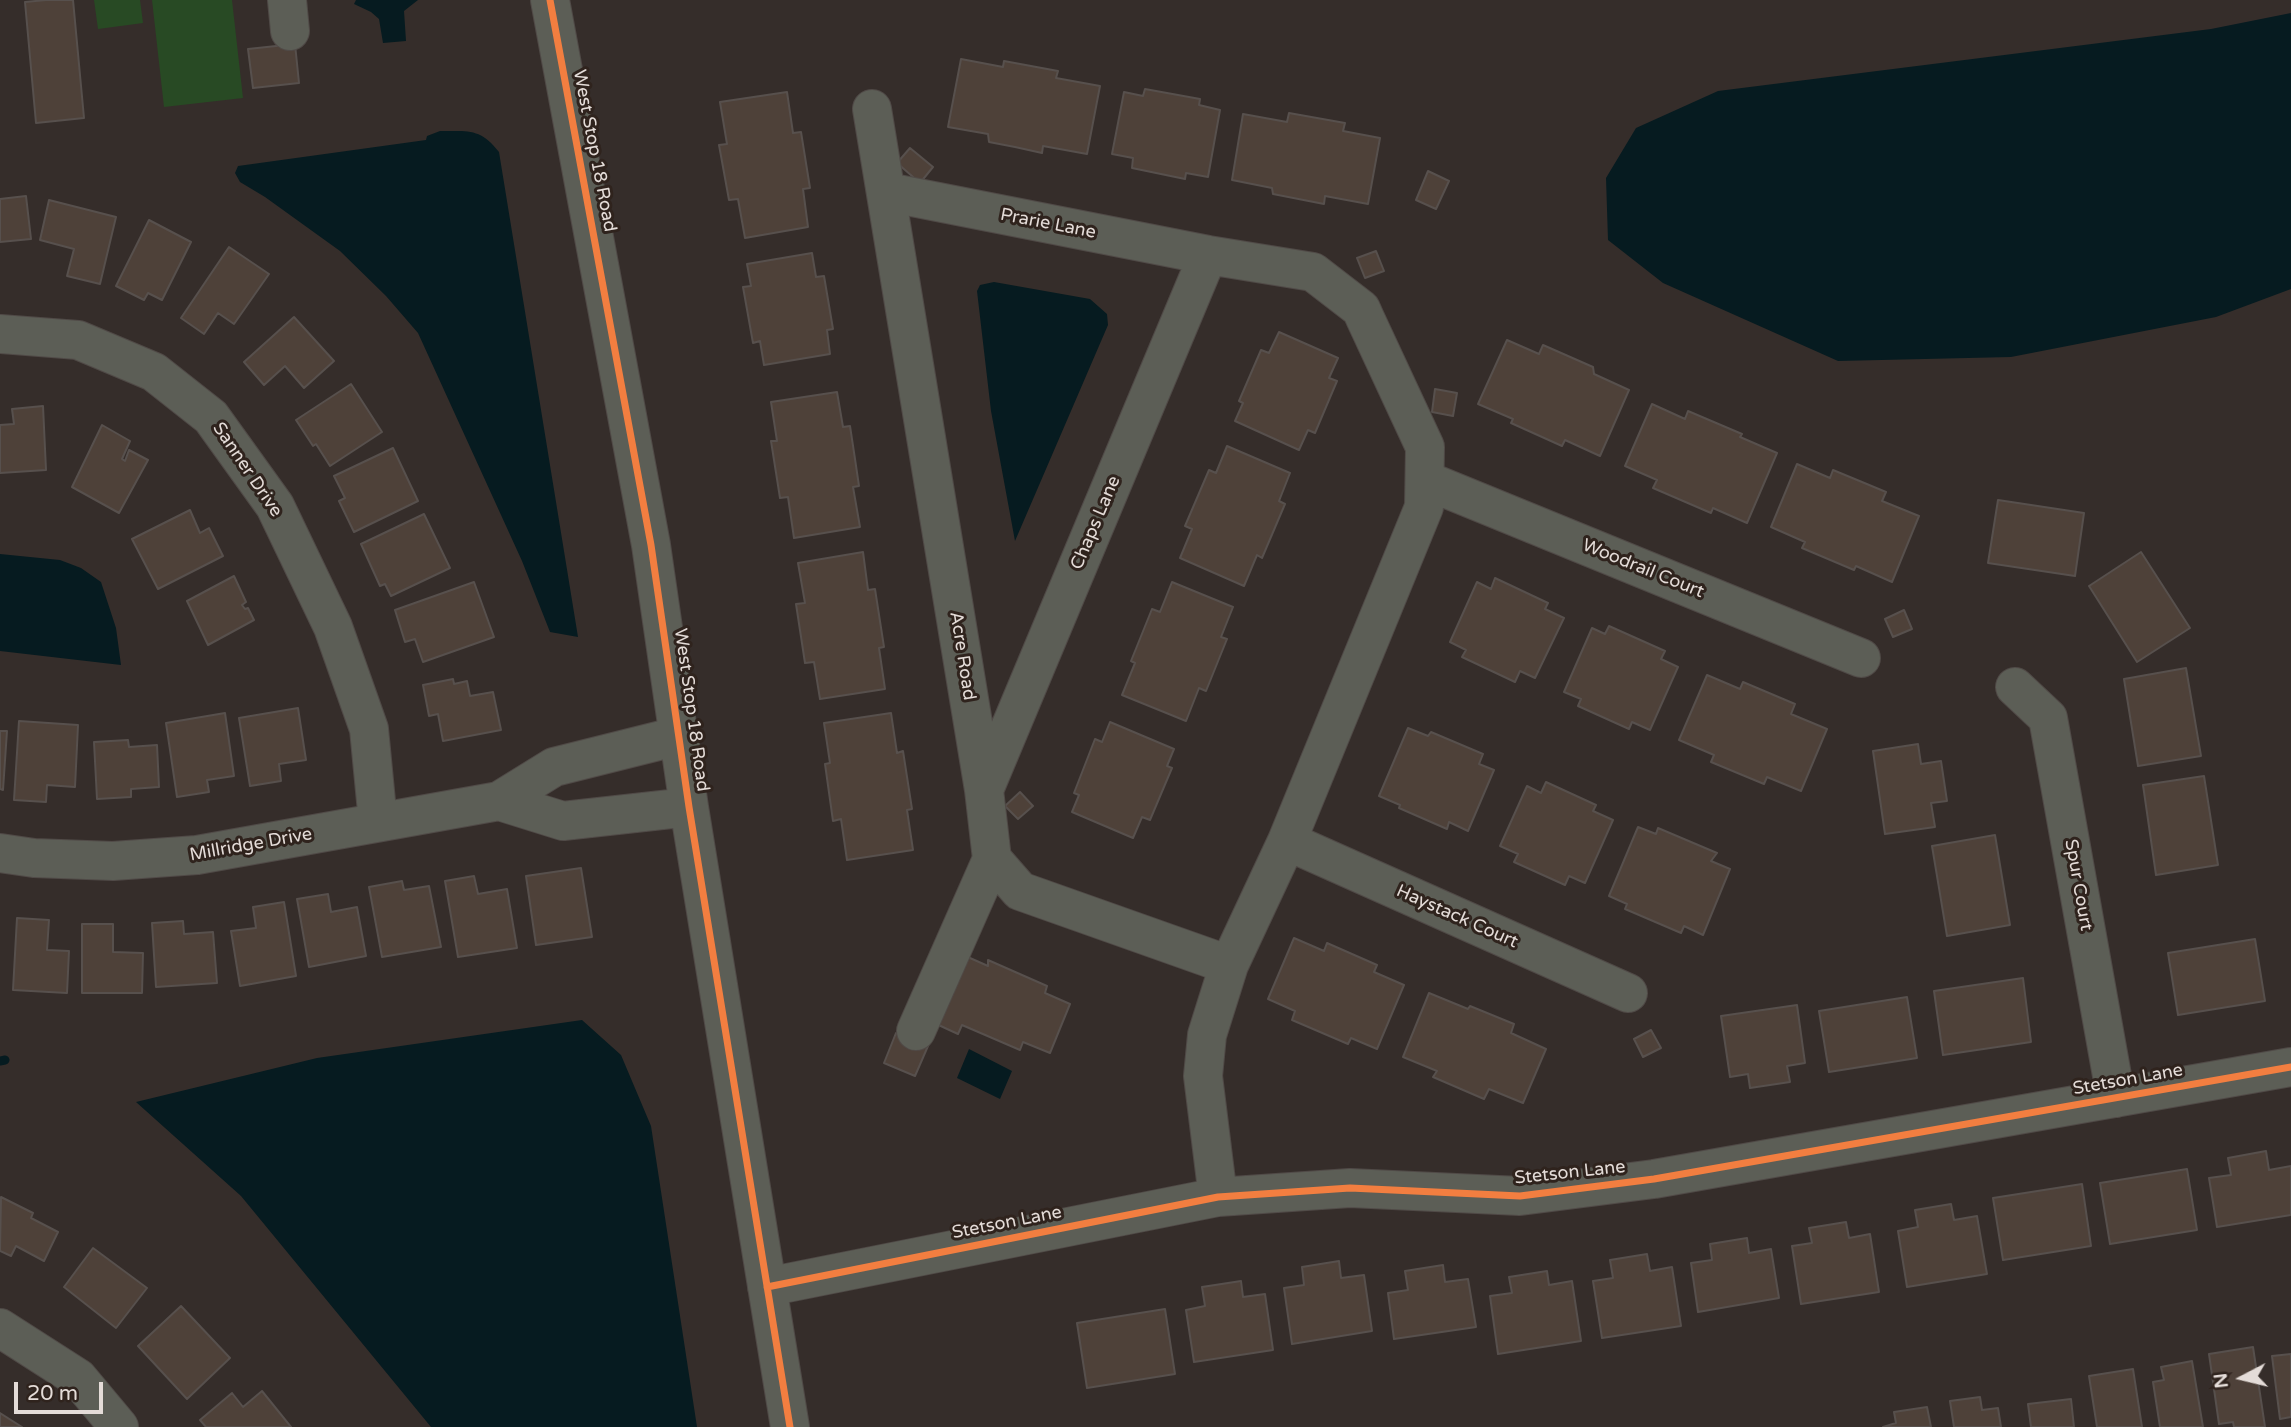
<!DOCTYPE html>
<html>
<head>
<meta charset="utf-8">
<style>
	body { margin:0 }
	#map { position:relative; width:2291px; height:1427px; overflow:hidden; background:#352d2a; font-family:"Varela Round",sans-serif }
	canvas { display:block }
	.north { position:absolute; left:2207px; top:1343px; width:70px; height:70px; -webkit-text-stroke:5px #2f231d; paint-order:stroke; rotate:263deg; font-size:19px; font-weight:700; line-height:28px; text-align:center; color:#e4dcd8 }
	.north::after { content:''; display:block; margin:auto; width:24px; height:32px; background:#e4dcd8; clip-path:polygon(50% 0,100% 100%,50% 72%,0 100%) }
	.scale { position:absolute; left:14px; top:1382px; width:89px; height:32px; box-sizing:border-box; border:4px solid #e4dcd8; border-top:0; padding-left:9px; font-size:21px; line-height:24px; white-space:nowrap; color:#e4dcd8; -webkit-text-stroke:5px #2f231d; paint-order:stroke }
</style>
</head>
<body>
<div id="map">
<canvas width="2291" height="1427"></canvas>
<div class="north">N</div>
<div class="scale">20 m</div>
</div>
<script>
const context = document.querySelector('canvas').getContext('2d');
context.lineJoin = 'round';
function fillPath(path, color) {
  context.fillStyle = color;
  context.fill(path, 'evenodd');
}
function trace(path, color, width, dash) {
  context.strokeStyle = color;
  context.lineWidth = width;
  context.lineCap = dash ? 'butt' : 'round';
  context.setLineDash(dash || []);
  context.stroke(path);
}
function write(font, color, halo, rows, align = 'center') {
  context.font = font + ' "Varela Round",sans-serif';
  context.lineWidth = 6;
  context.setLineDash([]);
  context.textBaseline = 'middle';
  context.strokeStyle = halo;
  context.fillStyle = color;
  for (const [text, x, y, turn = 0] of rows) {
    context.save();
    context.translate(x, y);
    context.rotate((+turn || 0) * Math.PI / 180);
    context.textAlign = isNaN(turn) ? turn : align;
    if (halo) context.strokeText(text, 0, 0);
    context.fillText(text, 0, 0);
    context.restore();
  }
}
const green = new Path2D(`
	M 94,0 L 140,0 L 143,23 L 98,29 Z
	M 152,0 L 232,0 L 243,98 L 164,107 Z`);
const water = new Path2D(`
	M 356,0 L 418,0 L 404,11 L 406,41 L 383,43 L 379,19 L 371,12 L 354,4 Z
	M 2291,13 L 2291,289 L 2216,317 L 2011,357 L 1838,361 L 1663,283 L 1608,240 L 1606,178 L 1636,128 L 1718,91 L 2211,29 Z
	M 440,131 C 468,131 481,128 499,152 L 578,637 L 550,632 L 522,561 L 418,333 L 386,296 L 340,251 L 265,197 L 240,182 L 235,173 L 238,166 L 426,140 L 427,136 Z
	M 994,282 L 1090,299 L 1107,314 L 1108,325 L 1015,541 L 991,411 L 977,291 L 980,285 Z
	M 0,554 L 60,560 L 81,568 L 101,582 L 116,628 L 121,665 L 0,651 Z
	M 582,1020 L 621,1055 L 651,1126 L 697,1427 L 431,1427 L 241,1196 L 136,1102 L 317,1058 Z
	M 969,1049 L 1012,1071 L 1000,1099 L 957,1078 Z`);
const stream = new Path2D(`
	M 0,1061 L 5,1060`);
const building = new Path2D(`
	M 46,0 L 73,0 L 84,118 L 36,123 L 25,2 Z
	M 295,44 L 299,83 L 253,88 L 248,49 Z
	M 961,59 L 1003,67 L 1004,61 L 1058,71 L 1056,78 L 1100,86 L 1087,154 L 1043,146 L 1042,153 L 1015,147 L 989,142 L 988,134 L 948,127 Z
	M 1145,89 L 1200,99 L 1199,105 L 1220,110 L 1208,177 L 1186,173 L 1185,179 L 1132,168 L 1133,158 L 1112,154 L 1124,92 L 1143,96 Z
	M 787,92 L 793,133 L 801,132 L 810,188 L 803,189 L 808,227 L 745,238 L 738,199 L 729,200 L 719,145 L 727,144 L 720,102 Z
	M 1289,113 L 1345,123 L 1343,131 L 1380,138 L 1368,204 L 1325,196 L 1324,204 L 1273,194 L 1272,188 L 1232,180 L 1243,114 L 1287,122 Z
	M 910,148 L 933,167 L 920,183 L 897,163 Z
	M 1428,171 L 1449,181 L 1436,209 L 1416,200 Z
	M 26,196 L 31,239 L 0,242 L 0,199 Z
	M 49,200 L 116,217 L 100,284 L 67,276 L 74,249 L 40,240 Z
	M 149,220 L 191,242 L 162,300 L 148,293 L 144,300 L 116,286 Z
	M 229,247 L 269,274 L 234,324 L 218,313 L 204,334 L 181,318 Z
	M 1376,251 L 1384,271 L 1365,278 L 1357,258 Z
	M 812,253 L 816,277 L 824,276 L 833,329 L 827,330 L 830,354 L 764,365 L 760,341 L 753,343 L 743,287 L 751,286 L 747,264 Z
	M 294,317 L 334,361 L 304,388 L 285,366 L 264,385 L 244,362 Z
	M 1279,332 L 1338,358 L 1329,378 L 1337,381 L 1315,433 L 1308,430 L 1299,450 L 1235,421 L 1243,403 L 1239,401 L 1261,350 L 1269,353 Z
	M 1507,340 L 1539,354 L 1543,345 L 1593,367 L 1594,374 L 1629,390 L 1600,456 L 1565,440 L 1562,446 L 1511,423 L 1513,419 L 1478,404 Z
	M 351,384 L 382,432 L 330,466 L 316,444 L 313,446 L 296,420 Z
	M 1435,389 L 1457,393 L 1453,416 L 1432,412 Z
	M 837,392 L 843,427 L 850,426 L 855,459 L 859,486 L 853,487 L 860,527 L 794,538 L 788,497 L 780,498 L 771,441 L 777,441 L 771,402 Z
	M 1652,404 L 1685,419 L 1688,411 L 1742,434 L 1740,437 L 1777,453 L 1747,523 L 1713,508 L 1711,513 L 1653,488 L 1657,480 L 1625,466 Z
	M 43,406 L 46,470 L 0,473 L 0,425 L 14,424 L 12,409 Z
	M 102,425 L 130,441 L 122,459 L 125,461 L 129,450 L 148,460 L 119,513 L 72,487 Z
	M 1227,446 L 1290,473 L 1279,501 L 1285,504 L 1262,558 L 1257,555 L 1244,586 L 1180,558 L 1192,529 L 1185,526 L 1209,470 L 1216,473 Z
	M 393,448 L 418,501 L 354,532 L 339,501 L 345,498 L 334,476 Z
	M 1797,464 L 1830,478 L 1833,470 L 1862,482 L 1886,492 L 1882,501 L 1919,516 L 1892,582 L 1856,566 L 1854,570 L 1802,548 L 1805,542 L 1771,527 Z
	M 1998,500 L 2084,513 L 2075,576 L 1988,563 Z
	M 190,510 L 200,533 L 209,528 L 223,556 L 158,589 L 132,539 Z
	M 424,514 L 450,568 L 391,596 L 385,584 L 380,586 L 361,544 Z
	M 863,552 L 868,590 L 875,589 L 884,647 L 879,648 L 885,689 L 820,699 L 814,662 L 805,663 L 796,604 L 805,603 L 798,563 Z
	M 2141,552 L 2190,628 L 2137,662 L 2089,586 Z
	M 234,576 L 246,602 L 242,605 L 245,609 L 248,608 L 254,620 L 208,645 L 187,601 Z
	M 1495,578 L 1548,603 L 1545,609 L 1564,618 L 1535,678 L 1520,671 L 1515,682 L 1462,657 L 1466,650 L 1450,642 L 1477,582 L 1491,589 Z
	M 474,582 L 494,637 L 423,662 L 415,639 L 405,642 L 395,610 Z
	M 1172,582 L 1233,607 L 1221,637 L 1227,639 L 1206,691 L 1199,688 L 1186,721 L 1122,695 L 1135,663 L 1131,661 L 1152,609 L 1160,612 Z
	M 1904,610 L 1912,629 L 1893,637 L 1885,619 Z
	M 1609,626 L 1665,651 L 1661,659 L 1678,667 L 1650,730 L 1632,722 L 1629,729 L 1578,706 L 1581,699 L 1564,692 L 1592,628 L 1605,634 Z
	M 2186,668 L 2201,756 L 2138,766 L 2124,679 Z
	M 1707,675 L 1740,689 L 1743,682 L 1795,704 L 1791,714 L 1827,729 L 1801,791 L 1767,777 L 1764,784 L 1711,762 L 1714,755 L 1679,740 Z
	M 453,679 L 454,684 L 467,681 L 470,696 L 493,692 L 501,730 L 443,741 L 438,714 L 429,716 L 423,685 Z
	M 298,708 L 306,760 L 279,764 L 281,781 L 250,786 L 239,718 Z
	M 225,713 L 234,776 L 207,780 L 209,792 L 177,797 L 166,723 Z
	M 891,713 L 897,753 L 903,751 L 912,809 L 907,810 L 913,850 L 847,860 L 841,819 L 833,821 L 825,764 L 830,763 L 824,723 Z
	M 19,721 L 78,725 L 75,787 L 47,785 L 46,802 L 14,800 Z
	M 1110,722 L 1174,749 L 1167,766 L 1172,768 L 1150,820 L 1142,817 L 1133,838 L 1072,812 L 1079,795 L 1074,793 L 1095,739 L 1102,742 Z
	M 1408,728 L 1428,736 L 1431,732 L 1483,754 L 1479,764 L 1494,770 L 1468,831 L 1449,822 L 1447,829 L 1399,808 L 1400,805 L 1379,796 Z
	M 0,731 L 7,731 L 3,790 L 0,789 Z
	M 128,740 L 129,747 L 157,745 L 159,787 L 131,789 L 131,797 L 97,799 L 94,742 Z
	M 1918,744 L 1921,764 L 1941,761 L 1947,801 L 1931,803 L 1935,827 L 1885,834 L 1873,751 Z
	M 2204,776 L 2218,865 L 2156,875 L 2143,785 Z
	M 1546,782 L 1596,805 L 1593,811 L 1613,820 L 1585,883 L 1569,876 L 1565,885 L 1514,862 L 1518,854 L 1500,846 L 1527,786 L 1541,793 Z
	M 1020,792 L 1033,806 L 1018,819 L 1005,806 Z
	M 1638,827 L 1656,834 L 1658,828 L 1717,853 L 1711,861 L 1730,869 L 1703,935 L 1684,926 L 1681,933 L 1625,909 L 1627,904 L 1609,896 Z
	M 1995,835 L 2010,925 L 1947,936 L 1932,846 Z
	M 581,868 L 592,937 L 536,945 L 526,876 Z
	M 474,876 L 478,894 L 507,889 L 517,948 L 458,957 L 445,881 Z
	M 402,881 L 404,890 L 429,886 L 441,947 L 382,957 L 369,887 Z
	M 328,894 L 331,912 L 357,907 L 366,956 L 309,967 L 297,899 Z
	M 284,902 L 296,976 L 240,986 L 231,931 L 256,928 L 253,907 Z
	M 17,918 L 49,920 L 47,950 L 69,951 L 67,993 L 13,990 Z
	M 183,921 L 184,934 L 213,932 L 217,983 L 156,987 L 152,923 Z
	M 82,924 L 113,924 L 113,952 L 143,953 L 142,993 L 82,993 Z
	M 1294,938 L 1324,951 L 1327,943 L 1377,965 L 1374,972 L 1404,985 L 1377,1049 L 1351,1038 L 1348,1044 L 1292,1020 L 1295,1011 L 1268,999 Z
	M 2255,939 L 2265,1001 L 2178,1015 L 2168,953 Z
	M 961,954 L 988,966 L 988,960 L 1047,986 L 1045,993 L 1070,1004 L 1050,1053 L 1023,1042 L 1020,1050 L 962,1025 L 958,1034 L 932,1022 Z
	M 2023,978 L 2031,1042 L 1943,1055 L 1934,991 Z
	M 1429,993 L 1468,1009 L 1470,1006 L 1514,1024 L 1511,1033 L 1546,1049 L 1523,1103 L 1489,1089 L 1484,1099 L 1433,1077 L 1437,1071 L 1403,1057 Z
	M 1907,997 L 1917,1058 L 1829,1072 L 1819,1011 Z
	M 1797,1005 L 1805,1063 L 1787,1066 L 1790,1082 L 1750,1088 L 1748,1074 L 1730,1077 L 1721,1016 Z
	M 1651,1030 L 1661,1048 L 1643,1057 L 1634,1039 Z
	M 896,1033 L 928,1046 L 915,1076 L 884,1063 Z
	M 2266,1151 L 2269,1170 L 2291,1166 L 2291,1215 L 2217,1227 L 2209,1178 L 2231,1175 L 2228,1158 Z
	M 2187,1169 L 2197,1230 L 2110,1244 L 2100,1183 Z
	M 2082,1184 L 2091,1246 L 2003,1260 L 1993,1198 Z
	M 1,1197 L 33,1213 L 31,1218 L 58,1232 L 44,1261 L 16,1246 L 11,1256 L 0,1251 Z
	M 1951,1204 L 1954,1220 L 1977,1216 L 1987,1274 L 1907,1287 L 1898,1231 L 1918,1227 L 1915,1210 Z
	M 1846,1222 L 1849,1238 L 1870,1234 L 1879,1292 L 1801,1304 L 1792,1246 L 1812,1243 L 1809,1228 Z
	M 1747,1238 L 1749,1253 L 1771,1249 L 1779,1298 L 1698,1312 L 1691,1263 L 1712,1260 L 1710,1244 Z
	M 93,1248 L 147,1288 L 116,1328 L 64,1287 Z
	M 1647,1254 L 1650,1271 L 1672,1267 L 1681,1326 L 1602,1338 L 1593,1281 L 1613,1278 L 1610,1260 Z
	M 1339,1261 L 1341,1278 L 1364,1275 L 1372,1331 L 1292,1344 L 1284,1288 L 1304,1285 L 1302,1267 Z
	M 1443,1265 L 1445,1282 L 1468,1279 L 1476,1327 L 1394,1339 L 1388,1293 L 1408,1290 L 1405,1271 Z
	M 1547,1271 L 1549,1285 L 1572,1281 L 1581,1341 L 1498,1354 L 1490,1296 L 1512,1293 L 1509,1277 Z
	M 1241,1281 L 1243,1297 L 1265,1294 L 1273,1350 L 1194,1362 L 1186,1310 L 1205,1306 L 1202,1287 Z
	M 181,1306 L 230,1358 L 187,1399 L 138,1346 Z
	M 1165,1309 L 1175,1374 L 1087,1388 L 1077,1323 Z
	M 2253,1347 L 2265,1427 L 2234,1427 L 2233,1422 L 2219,1424 L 2209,1354 Z
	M 2291,1354 L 2291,1417 L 2280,1419 L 2272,1356 Z
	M 2192,1361 L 2203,1427 L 2160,1427 L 2153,1382 L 2164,1380 L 2161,1367 Z
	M 2133,1369 L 2142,1427 L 2097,1427 L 2089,1376 Z
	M 262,1391 L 291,1427 L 206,1427 L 200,1420 L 232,1393 L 243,1407 Z
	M 1980,1397 L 1982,1410 L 1998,1408 L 2001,1427 L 1954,1427 L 1950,1401 Z
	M 2071,1399 L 2074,1427 L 2031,1427 L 2028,1404 Z
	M 1927,1407 L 1931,1427 L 1883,1427 L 1896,1423 L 1894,1412 Z
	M 0,1413 L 22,1427 L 0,1427 Z`);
const minor = new Path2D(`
	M 287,0 L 290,31
	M 550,0 L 651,545 L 689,807 L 790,1427
	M 872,109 L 984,790 L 992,859 L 1020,891 L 1229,965
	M 887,192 L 1208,255 L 1313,272 L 1361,309 L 1365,318 L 1425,447 L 1424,507 L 1287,841 L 1229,965 L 1207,1035 L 1203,1076 L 1218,1197
	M 0,334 L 78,340 L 154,372 L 211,417 L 275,506 L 333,627 L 369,729 L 378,822
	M 1425,480 L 1861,658
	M 2015,687 L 2048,718 L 2116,1098
	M 984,790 L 1208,255
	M 499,801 L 563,821 L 689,807
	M 1287,841 L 1628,993
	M 0,853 L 34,858 L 113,861 L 197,855 L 499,801 L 554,767 L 678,736
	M 916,1031 L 992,859
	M 767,1287 L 1218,1197 L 1350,1188 L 1520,1196 L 1654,1179 L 2291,1067
	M 0,1328 L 78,1378 L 119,1427`);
const cycleway = new Path2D(`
	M 550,0 L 651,545 L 689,807 L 790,1427
	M 767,1287 L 1218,1197 L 1350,1188 L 1520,1196 L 1654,1179 L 2291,1067`);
const streetNames = [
	["West Stop 18 Road",594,151,79],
	["Prarie Lane",1048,224,11],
	["Sanner Drive",247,470,56],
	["Chaps Lane",1096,523,-67],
	["Woodrail Court",1643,569,22],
	["Acre Road",962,656,81],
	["West Stop 18 Road",691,710,82],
	["Millridge Drive",251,845,-10],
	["Spur Court",2078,885,80],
	["Haystack Court",1457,917,24],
	["Stetson Lane",2128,1080,-10],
	["Stetson Lane",1570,1173,-6],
	["Stetson Lane",1007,1223,-11]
];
fillPath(green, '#284a24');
fillPath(water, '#061b20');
trace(stream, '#061b20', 9);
fillPath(building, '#4e4139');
trace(building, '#57504d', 2);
trace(minor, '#504a47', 40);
trace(minor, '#5c5e56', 38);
trace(cycleway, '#f27e40', 7);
write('18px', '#e4dcd8', '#2f231d', streetNames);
</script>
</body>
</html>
